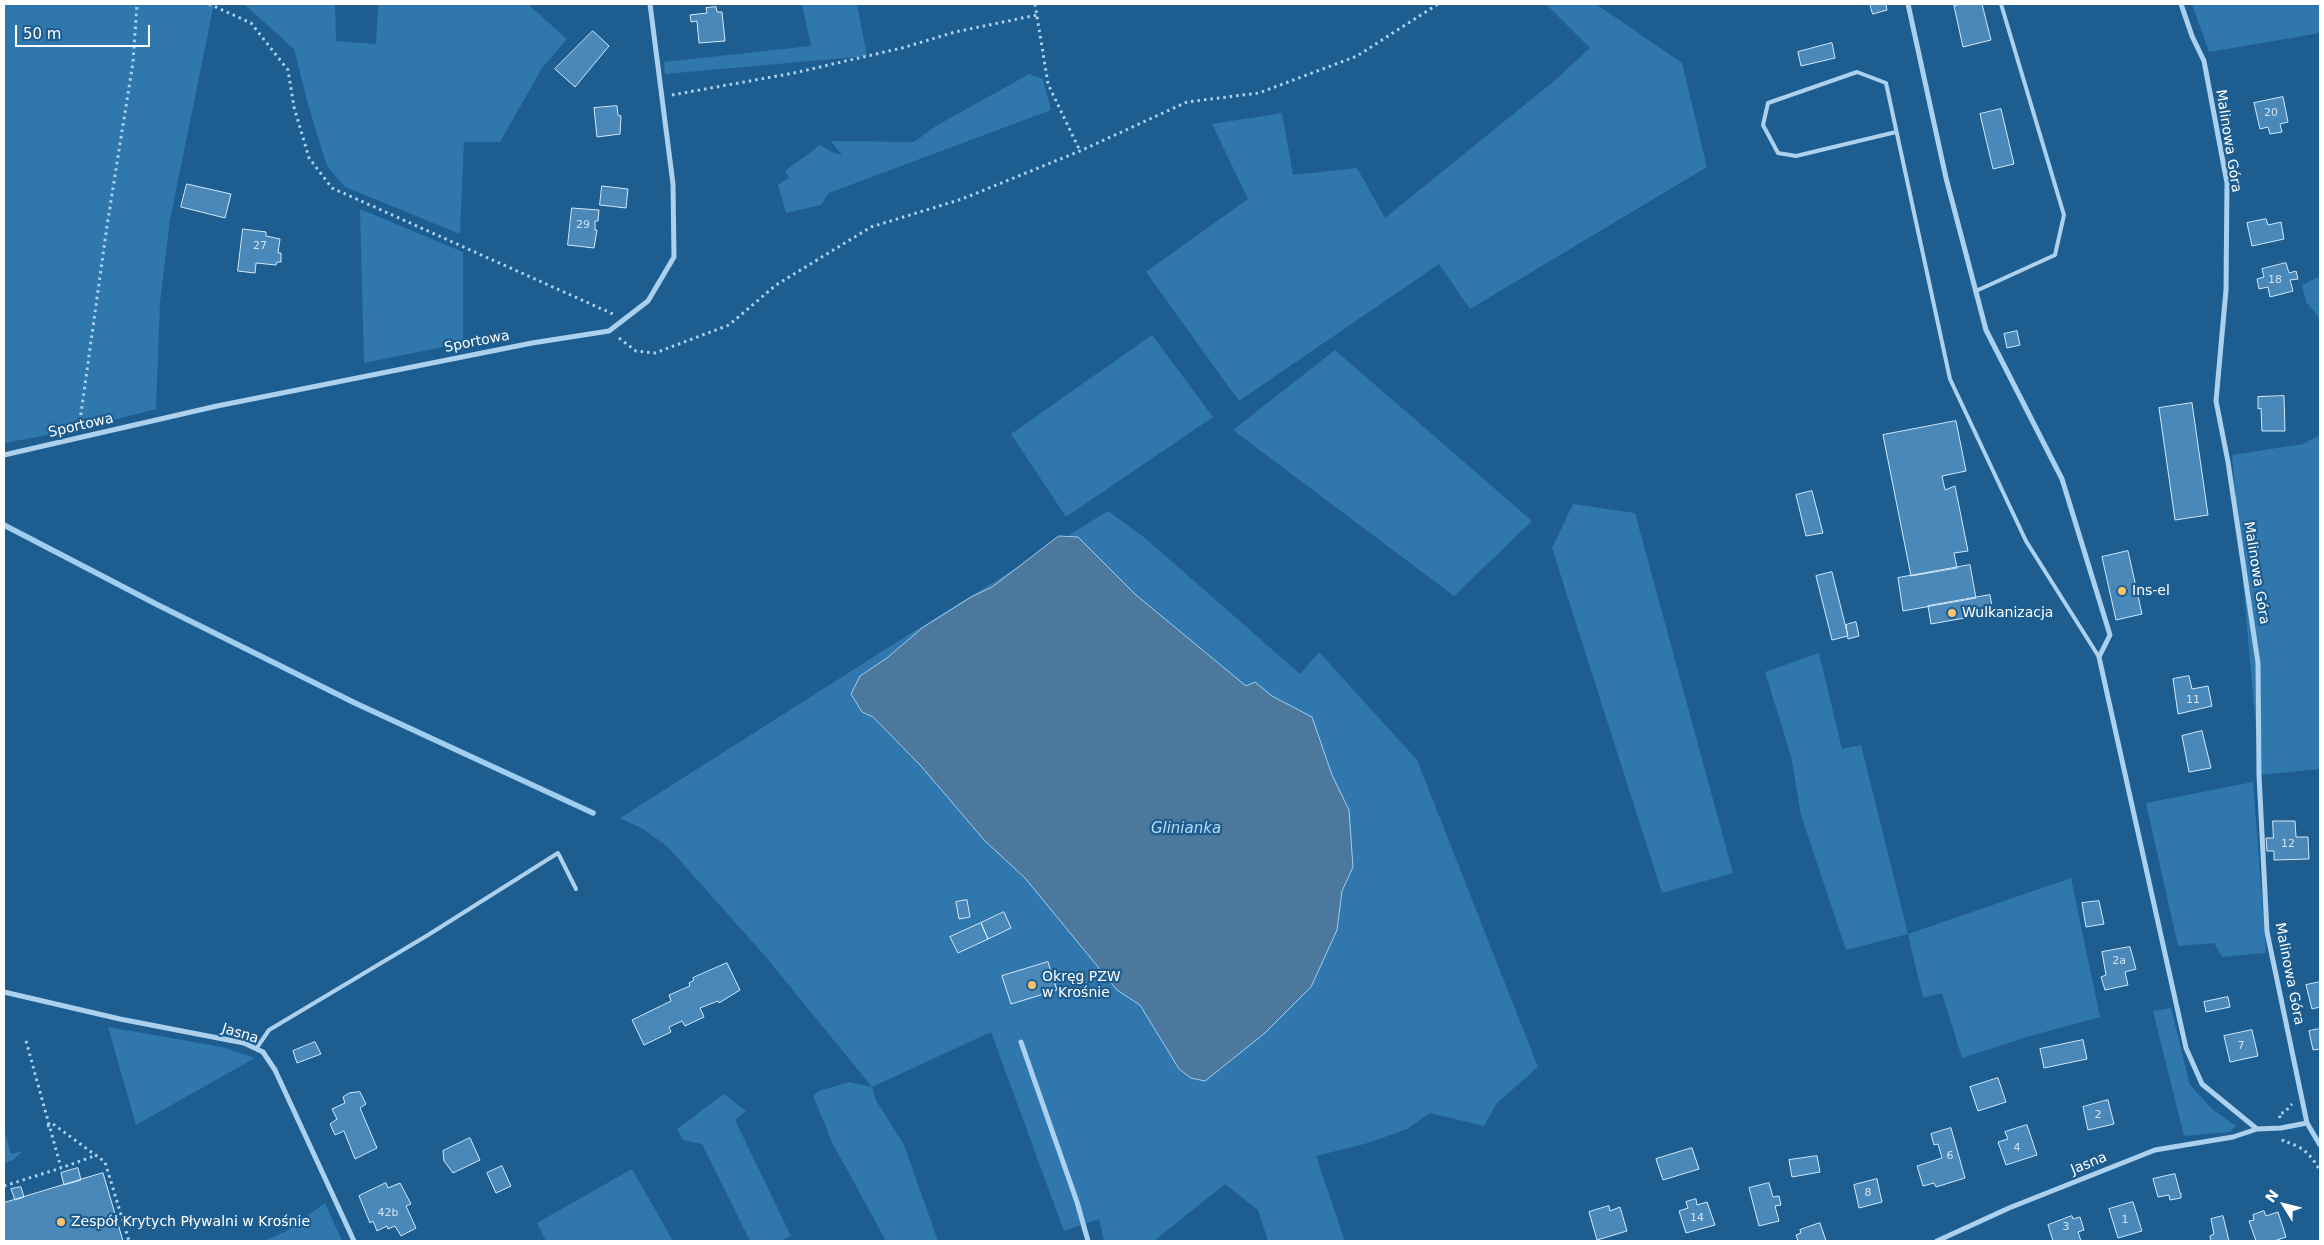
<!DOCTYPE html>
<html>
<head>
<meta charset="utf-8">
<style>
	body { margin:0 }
	#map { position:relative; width:2324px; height:1245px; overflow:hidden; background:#1d5d90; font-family:"DejaVu Sans",sans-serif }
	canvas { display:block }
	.frame { position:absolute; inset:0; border:5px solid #fff; pointer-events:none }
	.north { position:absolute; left:2259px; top:1180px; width:50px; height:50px; -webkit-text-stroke:4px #1d5d90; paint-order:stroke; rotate:306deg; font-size:14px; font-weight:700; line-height:20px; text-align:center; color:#fff }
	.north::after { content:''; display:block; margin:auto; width:18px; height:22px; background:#fff; clip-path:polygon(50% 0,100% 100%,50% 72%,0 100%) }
	.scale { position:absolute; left:15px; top:25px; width:135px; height:22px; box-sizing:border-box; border:2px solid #fff; border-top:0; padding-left:6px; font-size:15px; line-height:18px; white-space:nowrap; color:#fff; -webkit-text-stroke:4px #1d5d90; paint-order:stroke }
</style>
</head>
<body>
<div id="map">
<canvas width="2324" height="1245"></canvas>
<div class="frame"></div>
<div class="north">N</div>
<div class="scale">50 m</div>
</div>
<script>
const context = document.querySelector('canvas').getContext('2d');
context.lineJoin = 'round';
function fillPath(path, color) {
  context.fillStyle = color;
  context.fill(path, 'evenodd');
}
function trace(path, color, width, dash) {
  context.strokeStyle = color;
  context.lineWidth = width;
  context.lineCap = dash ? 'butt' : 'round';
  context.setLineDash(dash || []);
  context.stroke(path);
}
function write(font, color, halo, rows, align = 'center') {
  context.font = font + ' "DejaVu Sans",sans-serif';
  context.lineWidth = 4.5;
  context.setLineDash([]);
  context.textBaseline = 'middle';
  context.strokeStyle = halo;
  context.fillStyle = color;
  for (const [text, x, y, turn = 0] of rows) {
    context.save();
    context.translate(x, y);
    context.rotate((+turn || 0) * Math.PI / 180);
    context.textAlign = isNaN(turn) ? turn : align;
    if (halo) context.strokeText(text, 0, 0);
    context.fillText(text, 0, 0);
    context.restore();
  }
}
const green = new Path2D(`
	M 4,4 L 214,4 L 170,220 L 160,302 L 156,409 L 74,430 L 4,443 Z
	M 244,4 L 335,4 L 336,41 L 376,44 L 378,4 L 530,4 L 530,6 L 567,39 L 542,68 L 500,142 L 464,142 L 460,234 L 345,187 L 327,166 L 309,108 L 294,49 Z
	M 802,4 L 857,4 L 867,56 L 665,74 L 664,62 L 811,46 Z
	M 1546,4 L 1596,4 L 1682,63 L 1707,167 L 1470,309 L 1439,264 L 1239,401 L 1146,272 L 1248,199 L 1212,124 L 1282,113 L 1293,175 L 1357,168 L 1385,218 L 1554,81 L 1590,48 Z
	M 2192,4 L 2320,4 L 2320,33 L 2209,52 Z
	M 1029,74 L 1043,79 L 1051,110 L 829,193 L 821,205 L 786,213 L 778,185 L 789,178 L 785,171 L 820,145 L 832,152 L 842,155 L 831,141 L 914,142 L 936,126 Z
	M 360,209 L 463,252 L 463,343 L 364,363 Z
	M 2320,276 L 2320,319 L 2306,302 L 2302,285 Z
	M 1152,335 L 1213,417 L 1066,517 L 1011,434 Z
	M 1335,350 L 1532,521 L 1454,596 L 1233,430 Z
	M 2320,435 L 2320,769 L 2260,775 L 2232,455 L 2303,444 Z
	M 1573,504 L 1635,513 L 1733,873 L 1662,893 L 1552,548 Z
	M 1108,511 L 1145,538 L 1300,674 L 1319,652 L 1417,760 L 1538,1067 L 1497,1103 L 1484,1126 L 1430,1113 L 1407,1129 L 1368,1143 L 1316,1156 L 1345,1241 L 1268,1241 L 1258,1210 L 1225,1184 L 1154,1241 L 1104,1241 L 1099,1219 L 1064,1231 L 991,1032 L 872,1087 L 876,1100 L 904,1145 L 938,1241 L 886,1241 L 833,1144 L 813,1096 L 819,1091 L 849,1082 L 872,1087 L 765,956 L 668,847 L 643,829 L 620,818 L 908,635 Z
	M 1819,653 L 1842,749 L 1861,745 L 1908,934 L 2071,878 L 2100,1017 L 2030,1036 L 1962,1058 L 1942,993 L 1923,998 L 1908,934 L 1846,950 L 1801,815 L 1791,756 L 1765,672 Z
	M 2253,782 L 2266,953 L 2222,957 L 2214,943 L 2178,946 L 2146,803 Z
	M 2171,1008 L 2190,1085 L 2212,1109 L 2236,1126 L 2230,1132 L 2184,1136 L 2153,1011 Z
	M 108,1027 L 222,1047 L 255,1058 L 136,1125 Z
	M 724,1094 L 746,1111 L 735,1120 L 791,1236 L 780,1241 L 750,1241 L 702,1144 L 683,1140 L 677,1129 Z
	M 4,1129 L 11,1154 L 23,1151 L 13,1160 L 5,1163 Z
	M 632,1169 L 673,1241 L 546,1241 L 537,1223 Z
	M 325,1203 L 342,1241 L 244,1241 L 265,1240 L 285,1232 Z`);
const water = new Path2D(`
	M 1059,536 L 1078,537 L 1136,595 L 1246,686 L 1255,682 L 1272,696 L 1312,717 L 1332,775 L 1349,810 L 1353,867 L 1342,891 L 1337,930 L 1311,987 L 1265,1033 L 1205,1081 L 1191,1078 L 1179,1069 L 1140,1005 L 1117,990 L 1025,878 L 985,841 L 921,766 L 873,717 L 862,712 L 851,694 L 860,676 L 887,658 L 922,628 L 971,597 L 992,587 Z`);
const stream = new Path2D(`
	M 4,525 L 158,605 L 355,703 L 593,813`);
const building = new Path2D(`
	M 1870,4 L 1889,4 L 1886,5 L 1887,10 L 1873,14 Z
	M 1963,4 L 1982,4 L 1991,40 L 1963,47 L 1954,6 Z
	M 716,7 L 717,12 L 722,12 L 725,41 L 699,43 L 697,21 L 691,22 L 690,15 L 707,13 L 706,8 Z
	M 593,31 L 609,46 L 575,87 L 555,69 Z
	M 1832,43 L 1835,58 L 1801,66 L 1798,52 Z
	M 2283,97 L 2288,122 L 2280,124 L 2282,132 L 2270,134 L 2268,127 L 2260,129 L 2254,103 Z
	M 617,106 L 618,115 L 621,116 L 620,134 L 597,137 L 594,108 Z
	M 2001,109 L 2014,164 L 1993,169 L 1980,114 Z
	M 187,184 L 231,194 L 225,218 L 181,207 Z
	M 602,186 L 628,189 L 626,208 L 600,205 Z
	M 572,208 L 599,210 L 598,221 L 595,221 L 595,230 L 597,230 L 594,248 L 568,245 Z
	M 2266,219 L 2268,225 L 2281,222 L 2284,239 L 2252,246 L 2247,223 Z
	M 243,229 L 266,232 L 266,236 L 280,239 L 278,253 L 281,253 L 281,262 L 277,262 L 276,265 L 256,263 L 255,273 L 238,271 Z
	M 2286,263 L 2289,273 L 2296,271 L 2298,279 L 2290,280 L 2293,291 L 2270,297 L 2268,287 L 2259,289 L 2257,279 L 2264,277 L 2262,269 Z
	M 2017,331 L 2020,345 L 2007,348 L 2004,334 Z
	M 2284,396 L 2285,431 L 2262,431 L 2261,408 L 2258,409 L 2258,397 Z
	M 2192,403 L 2208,515 L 2175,520 L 2159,408 Z
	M 1956,421 L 1966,471 L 1942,476 L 1945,490 L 1955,486 L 1968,551 L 1954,553 L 1957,568 L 1911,576 L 1883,435 Z
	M 1812,491 L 1823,533 L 1806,536 L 1796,495 Z
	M 2128,551 L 2142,614 L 2116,620 L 2102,557 Z
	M 1970,565 L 1976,598 L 1903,611 L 1898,578 Z
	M 1832,572 L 1848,636 L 1832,640 L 1816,576 Z
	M 1990,595 L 1993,613 L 1931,624 L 1928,606 Z
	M 1856,622 L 1859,636 L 1848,639 L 1846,625 Z
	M 2189,676 L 2192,689 L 2208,686 L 2212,706 L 2178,714 L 2173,679 Z
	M 2202,731 L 2211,768 L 2189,772 L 2182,736 Z
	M 2273,821 L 2295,821 L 2296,837 L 2308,837 L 2309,859 L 2274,860 L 2274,851 L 2267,851 L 2266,838 L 2273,838 Z
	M 967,900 L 970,917 L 959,919 L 956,902 Z
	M 2099,901 L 2104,924 L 2086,927 L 2082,903 Z
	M 1004,912 L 1011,928 L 988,939 L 981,923 Z
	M 981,923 L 988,939 L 958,953 L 950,937 Z
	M 2130,947 L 2136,969 L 2125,972 L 2128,985 L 2105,990 L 2101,977 L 2106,975 L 2102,952 Z
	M 1048,962 L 1057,990 L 1011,1004 L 1002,976 Z
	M 727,963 L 740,990 L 719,1003 L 718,1001 L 700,1008 L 704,1017 L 685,1026 L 682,1021 L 669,1027 L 671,1032 L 644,1045 L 632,1020 L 671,1001 L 669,995 L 690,986 L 689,983 L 694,980 L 693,978 Z
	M 2320,982 L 2320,1007 L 2312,1009 L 2306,985 Z
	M 2228,997 L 2230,1007 L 2206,1012 L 2204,1002 Z
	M 2320,1029 L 2320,1049 L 2313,1050 L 2309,1031 Z
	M 2252,1030 L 2258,1056 L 2230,1062 L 2224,1036 Z
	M 2083,1040 L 2087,1059 L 2044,1068 L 2040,1049 Z
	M 315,1042 L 321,1054 L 297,1063 L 293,1051 Z
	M 1998,1078 L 2006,1102 L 1978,1111 L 1970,1087 Z
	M 360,1092 L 366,1104 L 360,1108 L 377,1148 L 355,1159 L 344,1131 L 335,1135 L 330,1124 L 337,1119 L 332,1109 L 345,1103 L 343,1097 L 349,1093 Z
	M 2108,1100 L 2114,1124 L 2088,1130 L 2083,1107 Z
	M 2027,1125 L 2037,1155 L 2006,1165 L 1998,1142 L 2008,1139 L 2005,1132 Z
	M 1951,1128 L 1965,1178 L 1936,1187 L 1934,1183 L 1923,1186 L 1917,1166 L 1942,1158 L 1938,1144 L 1934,1145 L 1931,1134 Z
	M 470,1138 L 480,1160 L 453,1173 L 444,1161 L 443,1151 Z
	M 1692,1148 L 1699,1169 L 1663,1180 L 1656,1159 Z
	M 1817,1156 L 1820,1172 L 1792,1177 L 1789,1160 Z
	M 502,1166 L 511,1186 L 496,1193 L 487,1173 Z
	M 78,1168 L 81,1180 L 64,1185 L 61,1173 Z
	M 103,1173 L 123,1241 L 4,1241 L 4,1203 Z
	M 2175,1174 L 2180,1193 L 2181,1193 L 2181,1198 L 2170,1200 L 2169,1195 L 2158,1197 L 2153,1179 Z
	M 1877,1179 L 1882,1202 L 1859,1208 L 1854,1185 Z
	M 386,1183 L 388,1188 L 400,1183 L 411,1204 L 406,1206 L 416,1228 L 401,1236 L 395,1226 L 388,1229 L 387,1226 L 377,1231 L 373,1221 L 370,1223 L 359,1196 Z
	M 1769,1183 L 1773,1197 L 1779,1196 L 1781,1205 L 1775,1206 L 1779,1221 L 1759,1226 L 1749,1188 Z
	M 21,1187 L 24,1197 L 15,1200 L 11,1189 Z
	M 1696,1199 L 1697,1205 L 1707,1202 L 1715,1225 L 1686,1233 L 1679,1211 L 1688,1208 L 1686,1202 Z
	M 2133,1202 L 2142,1231 L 2118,1238 L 2109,1209 Z
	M 1609,1206 L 1610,1211 L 1620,1207 L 1627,1231 L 1597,1240 L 1589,1212 Z
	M 2264,1211 L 2266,1216 L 2278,1212 L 2286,1237 L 2274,1241 L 2256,1241 L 2249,1221 L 2254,1220 L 2253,1215 Z
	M 2072,1216 L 2073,1219 L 2080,1217 L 2084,1230 L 2078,1232 L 2081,1241 L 2053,1241 L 2048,1225 Z
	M 2223,1216 L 2229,1241 L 2211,1241 L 2210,1236 L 2214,1234 L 2211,1219 Z
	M 1820,1223 L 1826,1241 L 1798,1241 L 1796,1235 L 1801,1233 L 1800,1230 Z`);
const path = new Path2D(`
	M 209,4 L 251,23 L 288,70 L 294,107 L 309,158 L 332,188 L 613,314
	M 1035,4 L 1048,84 L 1080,151
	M 672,95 L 794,73 L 902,48 L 955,32 L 1037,15
	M 619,338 L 636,351 L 655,353 L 729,325 L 776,285 L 871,227 L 962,199 L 1080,151 L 1187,102 L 1259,93 L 1357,56 L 1438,4
	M 79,428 L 107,226 L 133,62 L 137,4
	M 26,1041 L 61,1168 L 97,1155
	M 2280,1118 L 2279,1114 L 2285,1112 L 2292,1104
	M 47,1126 L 53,1124 L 105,1162 L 129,1241
	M 2283,1139 L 2283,1141 C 2302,1146 2311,1154 2320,1171
	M 4,1186 L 61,1168`);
const lane = new Path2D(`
	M 1896,132 L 1796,156 L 1778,153 L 1763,125 L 1768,103 L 1857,72 L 1886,83 L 1950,379 L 2026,541 L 2099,657
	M 1976,291 L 2055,255 L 2064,215 L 2001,4
	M 256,1049 L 269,1030 L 428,935 L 558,853 L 576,889`);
const street = new Path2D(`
	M 1908,4 L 1946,178 L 1986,330 L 2062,479 L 2110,635 L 2099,657 L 2186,1048 L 2202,1084 L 2257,1129
	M 2181,4 L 2192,36 L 2204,61 L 2227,183 L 2226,290 L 2216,401 L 2228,462 L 2258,663 L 2259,775 L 2267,932 L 2307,1123 L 2320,1145
	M 4,455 L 217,406 L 532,343 L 609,331 L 648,301 L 674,257 L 673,184 L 650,4
	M 4,992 L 120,1019 L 244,1043 L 263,1052 L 275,1070 L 354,1241
	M 1021,1042 L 1077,1202 L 1088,1241
	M 1937,1241 L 2009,1208 L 2155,1150 L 2233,1137 L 2257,1129 L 2281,1128 L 2307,1123`);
const markers = [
	[2122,591,5,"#fec26a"],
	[1952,613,5,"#fec26a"],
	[1032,985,5,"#fec26a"],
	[61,1222,5,"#fec26a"]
];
const numberNames = [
	["20",2271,113],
	["29",583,225],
	["27",260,246],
	["18",2275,280],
	["11",2193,700],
	["12",2288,844],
	["2a",2119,961],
	["7",2241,1046],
	["2",2098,1115],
	["4",2017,1148],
	["6",1950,1156],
	["8",1868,1193],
	["42b",388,1213],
	["14",1697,1218],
	["1",2125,1220],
	["3",2066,1227]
];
const streetNames = [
	["Malinowa Góra",2228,141,81],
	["Sportowa",477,342,-11],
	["Sportowa",81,426,-13],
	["Malinowa Góra",2256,573,81],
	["Malinowa Góra",2289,974,79],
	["Jasna",240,1034,17],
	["Jasna",2089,1164,-22]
];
const poiNames = [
	["Ins-el",2132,591],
	["Wulkanizacja",1962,613],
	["Okręg PZW",1042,977],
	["w Krośnie",1042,993],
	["Zespół Krytych Pływalni w Krośnie",71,1222]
];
const waterNames = [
	["Glinianka",1186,829]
];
fillPath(green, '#3077ae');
fillPath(water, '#4b789c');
trace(water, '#9fcef0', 1);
trace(stream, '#9fcef0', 5.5);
fillPath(building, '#4a88b9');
trace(building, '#d2e9fa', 1);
trace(path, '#acd1ee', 3, [2.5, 4]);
trace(lane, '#acd1ee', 4);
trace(street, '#acd1ee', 5);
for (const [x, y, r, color] of markers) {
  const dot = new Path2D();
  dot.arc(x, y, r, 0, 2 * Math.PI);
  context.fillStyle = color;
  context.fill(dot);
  trace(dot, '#1d5d90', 2);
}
write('11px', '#d2e1ee', null, numberNames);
write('14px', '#fff', '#1d5d90', streetNames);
write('14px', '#fff', '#1d5d90', poiNames, 'left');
write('italic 15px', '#b8dbf5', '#1d5d90', waterNames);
</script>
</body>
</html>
